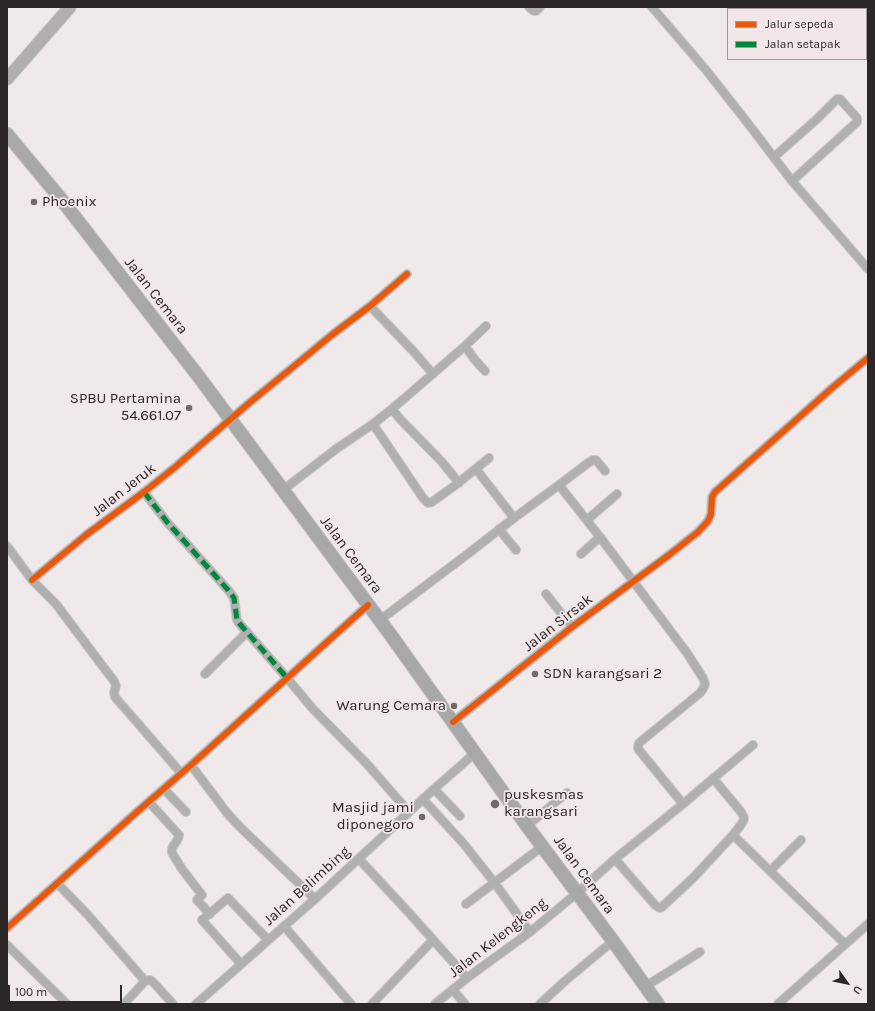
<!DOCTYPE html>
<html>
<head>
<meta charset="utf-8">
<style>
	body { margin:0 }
	#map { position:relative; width:875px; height:1011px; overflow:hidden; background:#efe9ea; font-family:Karla,sans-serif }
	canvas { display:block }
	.frame { position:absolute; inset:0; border:8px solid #2b2727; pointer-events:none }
	.legend { position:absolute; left:727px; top:8px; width:140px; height:52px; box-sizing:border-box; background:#f2e6e8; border:1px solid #a29a9b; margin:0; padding:5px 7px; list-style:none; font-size:12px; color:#2b2727 }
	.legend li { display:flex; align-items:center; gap:8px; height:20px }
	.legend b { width:20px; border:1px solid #a29a9b }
	.north { position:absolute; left:827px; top:963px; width:40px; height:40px; -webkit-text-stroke:3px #f2e6e8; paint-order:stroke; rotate:123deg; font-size:11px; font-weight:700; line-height:16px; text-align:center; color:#2b2727 }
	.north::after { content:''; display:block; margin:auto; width:14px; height:18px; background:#2b2727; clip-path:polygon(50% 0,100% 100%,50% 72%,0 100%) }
	.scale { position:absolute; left:8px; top:985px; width:114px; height:18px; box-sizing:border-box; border:2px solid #2b2727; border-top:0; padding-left:5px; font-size:12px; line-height:14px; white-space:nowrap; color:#2b2727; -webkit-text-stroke:3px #f2e6e8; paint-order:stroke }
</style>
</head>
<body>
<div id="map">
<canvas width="875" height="1011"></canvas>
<div class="frame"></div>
<ul class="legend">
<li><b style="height:5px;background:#e8590c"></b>Jalur sepeda</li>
<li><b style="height:5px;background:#00873e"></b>Jalan setapak</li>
</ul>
<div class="north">U</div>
<div class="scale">100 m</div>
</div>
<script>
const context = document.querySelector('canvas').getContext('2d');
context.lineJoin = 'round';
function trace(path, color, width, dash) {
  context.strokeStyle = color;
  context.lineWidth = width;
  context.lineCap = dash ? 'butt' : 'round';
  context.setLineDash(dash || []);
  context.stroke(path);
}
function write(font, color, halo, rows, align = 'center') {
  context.font = font + ' Karla,sans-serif';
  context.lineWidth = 3.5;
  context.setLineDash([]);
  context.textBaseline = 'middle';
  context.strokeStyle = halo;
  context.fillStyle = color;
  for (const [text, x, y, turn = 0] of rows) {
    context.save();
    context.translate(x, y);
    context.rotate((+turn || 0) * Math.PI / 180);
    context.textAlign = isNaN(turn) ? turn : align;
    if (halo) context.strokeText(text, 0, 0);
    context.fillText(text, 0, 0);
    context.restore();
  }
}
const street = new Path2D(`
	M 529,7 L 534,11 L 536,11 L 540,7
	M 652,7 L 706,70 L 743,117 L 792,181 L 868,269
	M 774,157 L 817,119 L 837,99 L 840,99 L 857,118 L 857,122 L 792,181
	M 370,306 L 415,353 L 433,374
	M 465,346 L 475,360 L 485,371
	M 392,409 L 400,419 L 442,462 L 459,483
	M 373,424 L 423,498 L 428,503 L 432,502 L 457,484 L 489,458
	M 476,469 L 514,518
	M 559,485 L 600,537 L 687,653 L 703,678 L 705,684 L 703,689 L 700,693 L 639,743 L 638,748 L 639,750 L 683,804
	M 283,490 L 336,449 L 373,424 L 392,409 L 465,346 L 486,326
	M 144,492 L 167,522 L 229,591 L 234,598 L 237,620 L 239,623 L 287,678 L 313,709 L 367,764 L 409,812
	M 587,520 L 617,494
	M 499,529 L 516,550
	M 7,546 L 32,580 L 56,604 L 101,664 L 114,681 L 116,686 L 114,692 L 115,697 L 181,773
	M 581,554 L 600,537
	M 32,580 L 86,535 L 144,492 L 174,468 L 248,404 L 333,334 L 370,306 L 407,274
	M 546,594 L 572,627
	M 380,620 L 469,553 L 514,518 L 559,485 L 588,463 L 593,460 L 596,460 L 605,471
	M 205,674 L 247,632
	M 453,722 L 572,627 L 669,555 L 698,532 L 708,521 L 711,514 L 712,497 L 715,492 L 832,388 L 868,358
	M 191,765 L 227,813 L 240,827 L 315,899
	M 713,778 L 741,812 C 742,814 744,816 744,819 C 743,823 736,831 733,835
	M 164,789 L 186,812
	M 434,789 L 460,816
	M 423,799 L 463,843 L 494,882 L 530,932
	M 149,802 L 179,835 C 179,842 170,845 172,853 L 182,869 L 202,895 L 197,900 L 210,914
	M 527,826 L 558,800 L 567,793
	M 359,859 L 411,915 L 467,978
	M 615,859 L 655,905 L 660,908 L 662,907 L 694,877 L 733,835 L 845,944
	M 770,871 L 801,840
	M 57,883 L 87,914 L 145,981 L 150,980 L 153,982 L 173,1004
	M 466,904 L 543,846
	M 284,926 L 351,1004
	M 7,928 L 138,811 L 191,765 L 368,605
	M 7,945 L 67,1004
	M 241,964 L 202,920 L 228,898 L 268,940
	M 646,986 L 700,952
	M 453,990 L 465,1004
	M 124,1004 L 145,981
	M 196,1004 L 315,899 L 434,789 L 475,753
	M 372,1004 L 433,940
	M 435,1004 L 467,978 L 530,932 L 577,893 L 615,859 L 683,804 L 753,745
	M 540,1004 L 565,981 L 613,941
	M 778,1004 L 868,924`);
const secondary = new Path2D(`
	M 7,79 L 70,7`);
const primary = new Path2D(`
	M 7,134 L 61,199 L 199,377 L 390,634 L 527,826 L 613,941 L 658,1004`);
const quiet = new Path2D(`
	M 144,492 L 167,522 L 229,591 L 234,598 L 237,620 L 239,623 L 287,678`);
const cycleway = new Path2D(`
	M 32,580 L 86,535 L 144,492 L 174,468 L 248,404 L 333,334 L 370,306 L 407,274
	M 453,722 L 572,627 L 669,555 L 698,532 L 708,521 L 711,514 L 712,497 L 715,492 L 832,388 L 868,358
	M 7,928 L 138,811 L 191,765 L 368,605`);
const markers = [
	[34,202,4,"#706b6b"],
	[189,408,4,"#706b6b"],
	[535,674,4,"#706b6b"],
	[454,706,4,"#706b6b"],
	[495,804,5,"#706b6b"],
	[422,817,4,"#706b6b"]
];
const poiNames = [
	["Phoenix",42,202],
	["SPBU Pertamina",181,399,"right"],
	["54.661.07",181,416,"right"],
	["SDN karangsari 2",543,674],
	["Warung Cemara",446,706,"right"],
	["puskesmas",504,795],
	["karangsari",504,812],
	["Masjid jami",414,808,"right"],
	["diponegoro",414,825,"right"]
];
const streetNames = [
	["Jalan Cemara",156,296,52],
	["Jalan Jeruk",124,490,-38],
	["Jalan Cemara",351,555,53],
	["Jalan Sirsak",558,623,-38],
	["Jalan Cemara",584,875,54],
	["Jalan Belimbing",307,886,-42],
	["Jalan Kelengkeng",498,938,-38]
];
trace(street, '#cbc7c8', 10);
trace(secondary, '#cbc7c8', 14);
trace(primary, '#cbc7c8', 15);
trace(street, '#b0b0af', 8);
trace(secondary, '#b0aeae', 12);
trace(primary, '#a9a8a9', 13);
trace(quiet, '#00873e', 5, [10, 5]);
trace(cycleway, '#e8590c', 6);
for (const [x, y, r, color] of markers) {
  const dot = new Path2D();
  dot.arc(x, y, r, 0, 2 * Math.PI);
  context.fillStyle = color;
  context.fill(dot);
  trace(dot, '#f2e6e8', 1.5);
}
write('15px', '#2b2727', '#f2e6e8', poiNames, 'left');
write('15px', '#2b2727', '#f2e6e8', streetNames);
</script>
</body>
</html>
